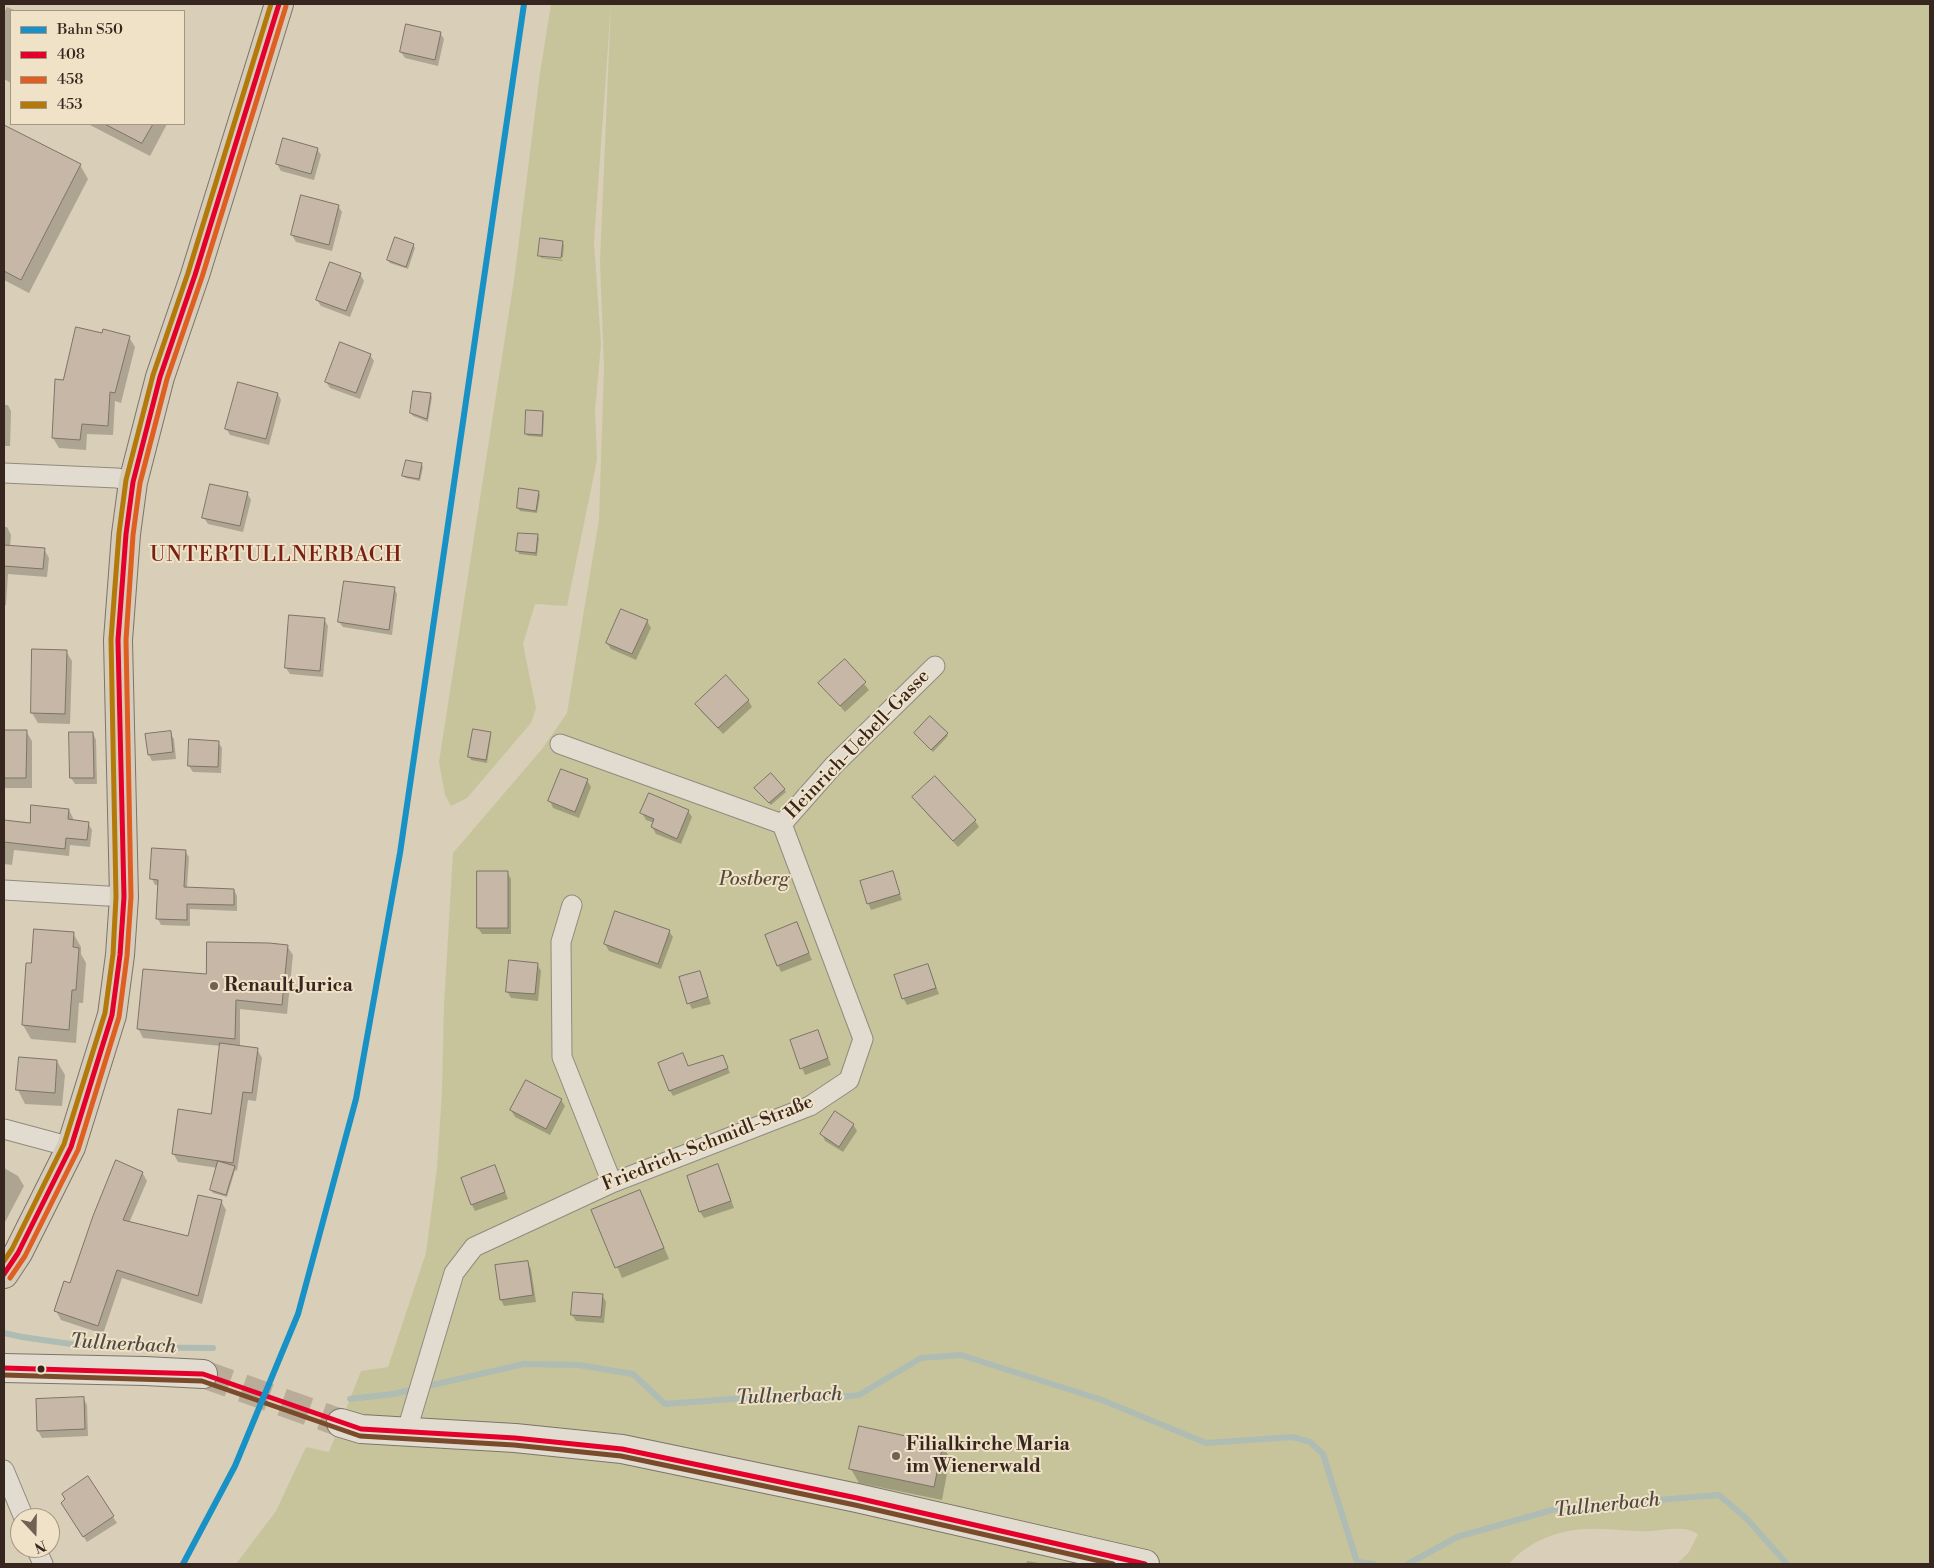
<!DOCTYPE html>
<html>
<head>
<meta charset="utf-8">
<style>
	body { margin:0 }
	#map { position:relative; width:1934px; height:1568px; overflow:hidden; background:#d9ceb7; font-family:"Libre Bodoni",serif }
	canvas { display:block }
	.frame { position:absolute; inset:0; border:5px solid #372620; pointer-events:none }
	.legend { position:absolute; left:10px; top:10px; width:175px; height:115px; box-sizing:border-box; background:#efe2c7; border:1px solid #a59784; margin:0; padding:6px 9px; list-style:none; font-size:15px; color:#372620 }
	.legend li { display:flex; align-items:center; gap:10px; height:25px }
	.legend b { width:25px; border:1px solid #a59784 }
	.north { position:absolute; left:10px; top:1508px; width:50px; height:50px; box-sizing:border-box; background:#efe2c7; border:1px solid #a59784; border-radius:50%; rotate:159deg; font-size:14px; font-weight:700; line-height:20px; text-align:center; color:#372620 }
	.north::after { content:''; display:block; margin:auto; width:18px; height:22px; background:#706155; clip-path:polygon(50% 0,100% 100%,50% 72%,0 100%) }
</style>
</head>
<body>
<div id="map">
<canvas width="1934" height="1568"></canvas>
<div class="frame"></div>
<ul class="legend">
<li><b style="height:6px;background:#1891c6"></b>Bahn S50</li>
<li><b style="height:6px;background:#e4002b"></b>408</li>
<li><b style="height:6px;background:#df5f22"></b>458</li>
<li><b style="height:6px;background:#b4790b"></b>453</li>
</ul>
<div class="north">N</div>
</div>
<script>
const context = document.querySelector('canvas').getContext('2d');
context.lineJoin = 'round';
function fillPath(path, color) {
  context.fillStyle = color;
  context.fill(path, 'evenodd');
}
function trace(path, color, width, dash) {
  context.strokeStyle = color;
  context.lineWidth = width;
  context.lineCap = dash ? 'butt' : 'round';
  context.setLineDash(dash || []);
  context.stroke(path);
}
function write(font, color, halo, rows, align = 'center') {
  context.font = font + ' "Libre Bodoni",serif';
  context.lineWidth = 4;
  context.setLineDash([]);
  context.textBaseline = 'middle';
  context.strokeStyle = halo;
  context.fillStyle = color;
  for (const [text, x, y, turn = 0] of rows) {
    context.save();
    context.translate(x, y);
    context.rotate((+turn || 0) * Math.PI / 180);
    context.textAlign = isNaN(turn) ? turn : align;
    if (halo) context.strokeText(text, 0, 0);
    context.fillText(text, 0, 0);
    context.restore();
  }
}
const green = new Path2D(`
	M 551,4 L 1930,4 L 1930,1564 L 1677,1564 L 1689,1552 L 1698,1534 C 1684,1525 1666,1530 1650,1531 C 1633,1532 1616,1529 1599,1529 C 1566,1527 1530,1539 1509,1564 L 236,1564 L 276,1511 L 306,1447 L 329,1452 L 361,1371 L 388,1367 L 426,1253 L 437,1168 L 442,1091 L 444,1005 L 453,853 L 542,749 L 567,713 L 599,520 L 604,368 L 600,261 L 611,4 L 594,242 L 601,344 L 595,411 L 597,460 L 567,606 L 535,604 L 523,644 L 536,708 L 531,723 L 467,798 L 451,806 L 445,795 L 439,762 L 514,280 L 540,73 Z`);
const shadow = new Path2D(`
	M 7,7 L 16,11 L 11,11 L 11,83 L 4,79 L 4,13 Z
	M 440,33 L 444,39 L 438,66 L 405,58 L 401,52 Z
	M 88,124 L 167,124 L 150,156 Z
	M 4,126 L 80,165 L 88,179 L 29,293 L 4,280 Z
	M 317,149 L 321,155 L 314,180 L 281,171 L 277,164 Z
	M 338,206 L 342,212 L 332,251 L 296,242 L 292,235 Z
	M 562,242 L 564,245 L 563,257 L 540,255 Z
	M 413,245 L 415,248 L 408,269 L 390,263 L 388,260 Z
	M 541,257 L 563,260 L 562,261 L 541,258 Z
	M 360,274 L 364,281 L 350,317 L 321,306 L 317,300 Z
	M 103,334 L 129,337 L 135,347 L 121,403 L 115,401 L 113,435 L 87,434 L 86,450 L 59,448 L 53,438 L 64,381 Z
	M 370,355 L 374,361 L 360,399 L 330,388 L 326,382 Z
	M 278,394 L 281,400 L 269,445 L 230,435 L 226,428 Z
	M 430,394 L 432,397 L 428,422 L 413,416 L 411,413 Z
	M 4,405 L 8,405 L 11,411 L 10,446 L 4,446 Z
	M 543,412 L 544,415 L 543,437 L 528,436 L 526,434 Z
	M 421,464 L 423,467 L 420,481 L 405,478 L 404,476 Z
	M 538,492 L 540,495 L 537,513 L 520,511 L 518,508 Z
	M 247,493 L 251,500 L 243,532 L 208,524 L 204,518 Z
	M 4,527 L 7,527 L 11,535 L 10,547 L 44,549 L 49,558 L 47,577 L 8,574 L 6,605 L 4,605 Z
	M 537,536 L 539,538 L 537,556 L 519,554 L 518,551 Z
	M 394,588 L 397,594 L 392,635 L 343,627 L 339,622 Z
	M 324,619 L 328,626 L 323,677 L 290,674 L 286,668 Z
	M 647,621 L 651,628 L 636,660 L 611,649 L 607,643 Z
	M 34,650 L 66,651 L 72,661 L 70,724 L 38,723 L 32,713 Z
	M 845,660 L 869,690 L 845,712 L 820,683 Z
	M 748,700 L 752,707 L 723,734 L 701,711 L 697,704 Z
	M 4,731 L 26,731 L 32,741 L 32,788 L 4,788 Z
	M 93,733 L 96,740 L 97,784 L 75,784 L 71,778 Z
	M 170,733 L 174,739 L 176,759 L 152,761 L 149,755 L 147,735 Z
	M 490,733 L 491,736 L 487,763 L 471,760 L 470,757 Z
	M 915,733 L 947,734 L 948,736 L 933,752 Z
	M 218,742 L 222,748 L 221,773 L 193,772 L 189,766 Z
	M 935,778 L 975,821 L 979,827 L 958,847 L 918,804 L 914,797 Z
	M 587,780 L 591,787 L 579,818 L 553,808 L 550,801 Z
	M 784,789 L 786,792 L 771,805 L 757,791 Z
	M 69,810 L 73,818 L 73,821 L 88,823 L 92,830 L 90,847 L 70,845 L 69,856 L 14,850 L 12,865 L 4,864 L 4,821 L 31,824 Z
	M 688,811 L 692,817 L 681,844 L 656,834 L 652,827 L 654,823 L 646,820 L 642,813 Z
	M 185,851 L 189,857 L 187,888 L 234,890 L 237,896 L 237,911 L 190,909 L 190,926 L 161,925 L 158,919 L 159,885 L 155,885 L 152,879 Z
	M 507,872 L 511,879 L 511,934 L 482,934 L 478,928 Z
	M 892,872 L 902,900 L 871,910 L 868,903 Z
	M 616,912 L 669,931 L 673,937 L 661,969 L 609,951 L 605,944 Z
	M 797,924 L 812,960 L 781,972 L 778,965 Z
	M 73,933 L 81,947 L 81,954 L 86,963 L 83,1003 L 79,1003 L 76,1043 L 31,1039 L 23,1025 L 28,964 L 32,964 Z
	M 287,946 L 293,955 L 287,1014 L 240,1009 L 240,1047 L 257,1049 L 262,1058 L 256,1101 L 248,1100 L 237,1171 L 235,1170 L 227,1197 L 213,1193 L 211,1190 L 218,1168 L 178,1162 L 173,1153 L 212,1116 L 221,1046 L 143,1038 L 138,1028 L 207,976 Z
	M 537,964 L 541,971 L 538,1001 L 511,998 L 507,991 Z
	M 928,965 L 939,994 L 907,1005 L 903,998 Z
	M 699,972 L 711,1004 L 692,1009 L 689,1003 Z
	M 817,1031 L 831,1065 L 805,1075 L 802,1068 Z
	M 57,1061 L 65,1075 L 62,1106 L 25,1104 L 18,1090 Z
	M 725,1061 L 730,1073 L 673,1096 L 670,1091 L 688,1067 Z
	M 561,1100 L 565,1106 L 550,1135 L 515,1117 L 511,1110 Z
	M 853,1124 L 857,1131 L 843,1152 L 825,1141 L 822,1134 Z
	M 718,1166 L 734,1208 L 704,1218 L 700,1212 Z
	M 495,1167 L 508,1199 L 475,1211 L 472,1205 Z
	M 4,1168 L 18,1176 L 24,1186 L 4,1224 Z
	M 142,1172 L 147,1181 L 129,1223 L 189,1238 L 221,1201 L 226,1210 L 202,1304 L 122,1278 L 103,1334 L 61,1320 L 56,1311 Z
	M 640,1191 L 669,1259 L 622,1278 L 593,1211 Z
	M 527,1262 L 531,1269 L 536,1302 L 504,1306 L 501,1300 Z
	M 602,1295 L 606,1302 L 604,1323 L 576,1321 L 572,1315 Z
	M 83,1398 L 87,1405 L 88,1436 L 42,1438 L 38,1431 L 37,1400 Z
	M 942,1445 L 950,1458 L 942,1500 L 859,1483 L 851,1469 Z
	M 66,1510 L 113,1517 L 117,1523 L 87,1542 Z
	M 1027,1561 L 1046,1564 L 1026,1564 Z`);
const stream = new Path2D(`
	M 4,1333 L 22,1337 L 92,1347 L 213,1348
	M 350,1399 L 393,1394 L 524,1364 L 579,1365 L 633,1374 L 665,1404 L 758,1397 L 802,1401 L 859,1395 L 921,1358 L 961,1355 L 1102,1400 L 1206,1443 L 1293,1437 L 1310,1442 L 1323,1454 L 1357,1562 L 1374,1564
	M 1408,1564 L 1457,1537 L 1559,1508 L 1719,1495 L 1747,1519 L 1787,1564`);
const building = new Path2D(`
	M 406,24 L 441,32 L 435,60 L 400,52 Z
	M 105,124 L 153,124 L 142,143 Z
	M 4,125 L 81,164 L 21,280 L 4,271 Z
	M 283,138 L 318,148 L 311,174 L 276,164 Z
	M 301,195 L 339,205 L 329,245 L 291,235 Z
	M 395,237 L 414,244 L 406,267 L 387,260 Z
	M 540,238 L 563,241 L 561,258 L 538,256 Z
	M 330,262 L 361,273 L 346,311 L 316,300 Z
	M 76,327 L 102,333 L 103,329 L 130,336 L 115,393 L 110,392 L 108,426 L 82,424 L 80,440 L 52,438 L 55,379 L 63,380 Z
	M 340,342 L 371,354 L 356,393 L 325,382 Z
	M 238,382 L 278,393 L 266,439 L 225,429 Z
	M 413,391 L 431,393 L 427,419 L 410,413 Z
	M 526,410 L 543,411 L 542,435 L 525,434 Z
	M 406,460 L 422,463 L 419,479 L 402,476 Z
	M 210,484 L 248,492 L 240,526 L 202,518 Z
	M 519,488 L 539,491 L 536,511 L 517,508 Z
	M 518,533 L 538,534 L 536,553 L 516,551 Z
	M 4,545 L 45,548 L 43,569 L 4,566 Z
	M 344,581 L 395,587 L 389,630 L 338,622 Z
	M 621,609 L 648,620 L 632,654 L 606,643 Z
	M 289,615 L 325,618 L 320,671 L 285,668 Z
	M 32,649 L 67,650 L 65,714 L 31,713 Z
	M 845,659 L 866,682 L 840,706 L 818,683 Z
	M 726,675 L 749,700 L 718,728 L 695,704 Z
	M 930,716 L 948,733 L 931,750 L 914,733 Z
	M 473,729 L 491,732 L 486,760 L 468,757 Z
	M 4,730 L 27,730 L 26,778 L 4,778 Z
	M 171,731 L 173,752 L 148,755 L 145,734 Z
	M 69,732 L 93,732 L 94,778 L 70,778 Z
	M 189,739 L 219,741 L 218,767 L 188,766 Z
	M 561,769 L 588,779 L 575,812 L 548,801 Z
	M 771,773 L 785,789 L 769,803 L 754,788 Z
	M 935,776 L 976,820 L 953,841 L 912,797 Z
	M 649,793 L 689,810 L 677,839 L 651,827 L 654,819 L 640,813 Z
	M 31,805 L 69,809 L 68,819 L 89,822 L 87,840 L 66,838 L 65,849 L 4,842 L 4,820 L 30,823 Z
	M 152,848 L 186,850 L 184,887 L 234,889 L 234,905 L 187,904 L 187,920 L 156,919 L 158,880 L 150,879 Z
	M 477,871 L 508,871 L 508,928 L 477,928 Z
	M 893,871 L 900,894 L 867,904 L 860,881 Z
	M 615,911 L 670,930 L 658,964 L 604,944 Z
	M 797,922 L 809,953 L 777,966 L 765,935 Z
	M 34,929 L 74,932 L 73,947 L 79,948 L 76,990 L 72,990 L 69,1030 L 22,1025 L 26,963 L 31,963 Z
	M 207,942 L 269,943 L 288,945 L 282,1005 L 236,1000 L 235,1039 L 137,1029 L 143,969 L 206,974 Z
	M 509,960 L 538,963 L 535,994 L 506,992 Z
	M 928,964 L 936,988 L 902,999 L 894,975 Z
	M 700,971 L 708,997 L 687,1004 L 679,977 Z
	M 818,1030 L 828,1058 L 800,1069 L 790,1040 Z
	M 220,1043 L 258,1048 L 252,1093 L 243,1092 L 233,1163 L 172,1154 L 178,1109 L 211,1114 Z
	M 683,1053 L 688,1066 L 723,1055 L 728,1068 L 669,1091 L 658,1063 Z
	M 19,1057 L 57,1060 L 55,1093 L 16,1090 Z
	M 526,1080 L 562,1099 L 546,1129 L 510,1110 Z
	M 835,1111 L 854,1124 L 839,1147 L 820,1134 Z
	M 116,1160 L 143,1172 L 123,1220 L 188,1236 L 198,1195 L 222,1200 L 198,1296 L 117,1270 L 98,1326 L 54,1311 L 64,1281 L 70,1283 L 93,1216 Z
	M 218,1161 L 235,1166 L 226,1195 L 210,1190 Z
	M 718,1164 L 731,1201 L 699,1212 L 687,1176 Z
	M 495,1165 L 505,1192 L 471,1205 L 461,1178 Z
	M 640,1190 L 664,1248 L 615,1268 L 591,1210 Z
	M 528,1261 L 533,1295 L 500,1300 L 495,1265 Z
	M 573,1292 L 603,1294 L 601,1317 L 571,1315 Z
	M 84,1397 L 85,1429 L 37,1431 L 36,1399 Z
	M 859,1426 L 943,1444 L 934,1487 L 849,1469 Z
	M 88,1476 L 114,1516 L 83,1537 L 61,1503 L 65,1499 L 62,1494 Z`);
const secondaryTunnel = new Path2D(`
	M 203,1374 L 341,1423`);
const street = new Path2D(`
	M 4,473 L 117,478 L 133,482
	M 782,824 L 834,765 L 935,666
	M 4,890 L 124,897
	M 572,905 L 561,942 L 562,1057 L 612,1183
	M 4,1129 L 71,1147
	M 407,1430 L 454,1273 L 474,1247 L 612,1183 L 810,1106 L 849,1080 L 863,1039 L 782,824 L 560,744
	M 4,1470 L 24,1518
	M 36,1548 L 43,1564`);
const secondary = new Path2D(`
	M 4,1368 L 145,1371 L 203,1374
	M 341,1423 L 361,1429 L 515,1438 L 622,1449 L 857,1498 L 1145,1564`);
const primary = new Path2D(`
	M 4,1274 L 18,1253 L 71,1147 L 112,1015 L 120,955 L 124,897 L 118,640 L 126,534 L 133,482 L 160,377 L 195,275 L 279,4`);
const bus1 = new Path2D(`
	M 4,1274 L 18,1253 L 71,1147 L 112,1015 L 120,955 L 124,897 L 118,640 L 126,534 L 133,482 L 160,377 L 195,275 L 279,4
	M 4,1368 L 203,1374 L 361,1429 L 515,1438 L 622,1449 L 857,1498 L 1145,1564`);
const bus2 = new Path2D(`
	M 10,1278 L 25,1256 L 78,1150 L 119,1017 L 127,956 L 131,897 L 126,640 L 133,535 L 140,483 L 167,379 L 202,277 L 286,6`);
const bus3 = new Path2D(`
	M 4,1261 L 12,1249 L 64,1144 L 105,1013 L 113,954 L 116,897 L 111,639 L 119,533 L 126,480 L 153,375 L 188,273 L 271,4`);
const bus4 = new Path2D(`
	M 4,1375 L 202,1381 L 360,1436 L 514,1445 L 621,1456 L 855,1505 L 1113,1564`);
const rail1 = new Path2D(`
	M 183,1564 L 235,1466 L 298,1314 L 356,1099 L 400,853 L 524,4`);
const markers = [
	[214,986,5,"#706155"],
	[41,1369,4.5,"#372620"],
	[896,1456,5,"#706155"]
];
const streetNames = [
	["Heinrich-Uebell-Gasse",858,745,-46],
	["Friedrich-Schmidl-Straße",708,1144,-22]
];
const parkNames = [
	["Postberg",754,880]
];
const poiNames = [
	["Renault Jurica",224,986],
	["Filialkirche Maria",906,1445],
	["im Wienerwald",906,1467]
];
const waterNames = [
	["Tullnerbach",123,1345,3],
	["Tullnerbach",789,1397,-2],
	["Tullnerbach",1607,1506,-6]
];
const quarterNames = [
	["UNTERTULLNERBACH",276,556]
];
fillPath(green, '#c7c49c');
fillPath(shadow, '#0003');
trace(stream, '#aebcb4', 6);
fillPath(building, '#c7b7a6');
trace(building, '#7c7468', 1);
trace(secondaryTunnel, '#b9ac99', 28, [28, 14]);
trace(street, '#928a7d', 21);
trace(secondary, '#7c7468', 30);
trace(primary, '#7c7468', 30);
trace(street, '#e1dbd0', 19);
trace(secondary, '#e1dbd0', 28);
trace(primary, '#d6ccbb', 28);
trace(bus1, '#e4002b', 5);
trace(bus2, '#df5f22', 5);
trace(bus3, '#b4790b', 5);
trace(bus4, '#7a4b2a', 5);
trace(rail1, '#1891c6', 6);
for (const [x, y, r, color] of markers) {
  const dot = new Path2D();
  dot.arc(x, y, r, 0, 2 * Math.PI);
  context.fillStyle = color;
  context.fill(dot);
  trace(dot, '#efe2c7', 2);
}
write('19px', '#372620', '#efe2c7', streetNames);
write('italic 19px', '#584b39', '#efe2c7', parkNames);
write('bold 19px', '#372620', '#efe2c7', poiNames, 'left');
write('italic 20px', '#504a45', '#efe2c7', waterNames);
context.letterSpacing = '1px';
write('21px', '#7a1f14', '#efe2c7', quarterNames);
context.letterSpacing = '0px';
</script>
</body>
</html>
